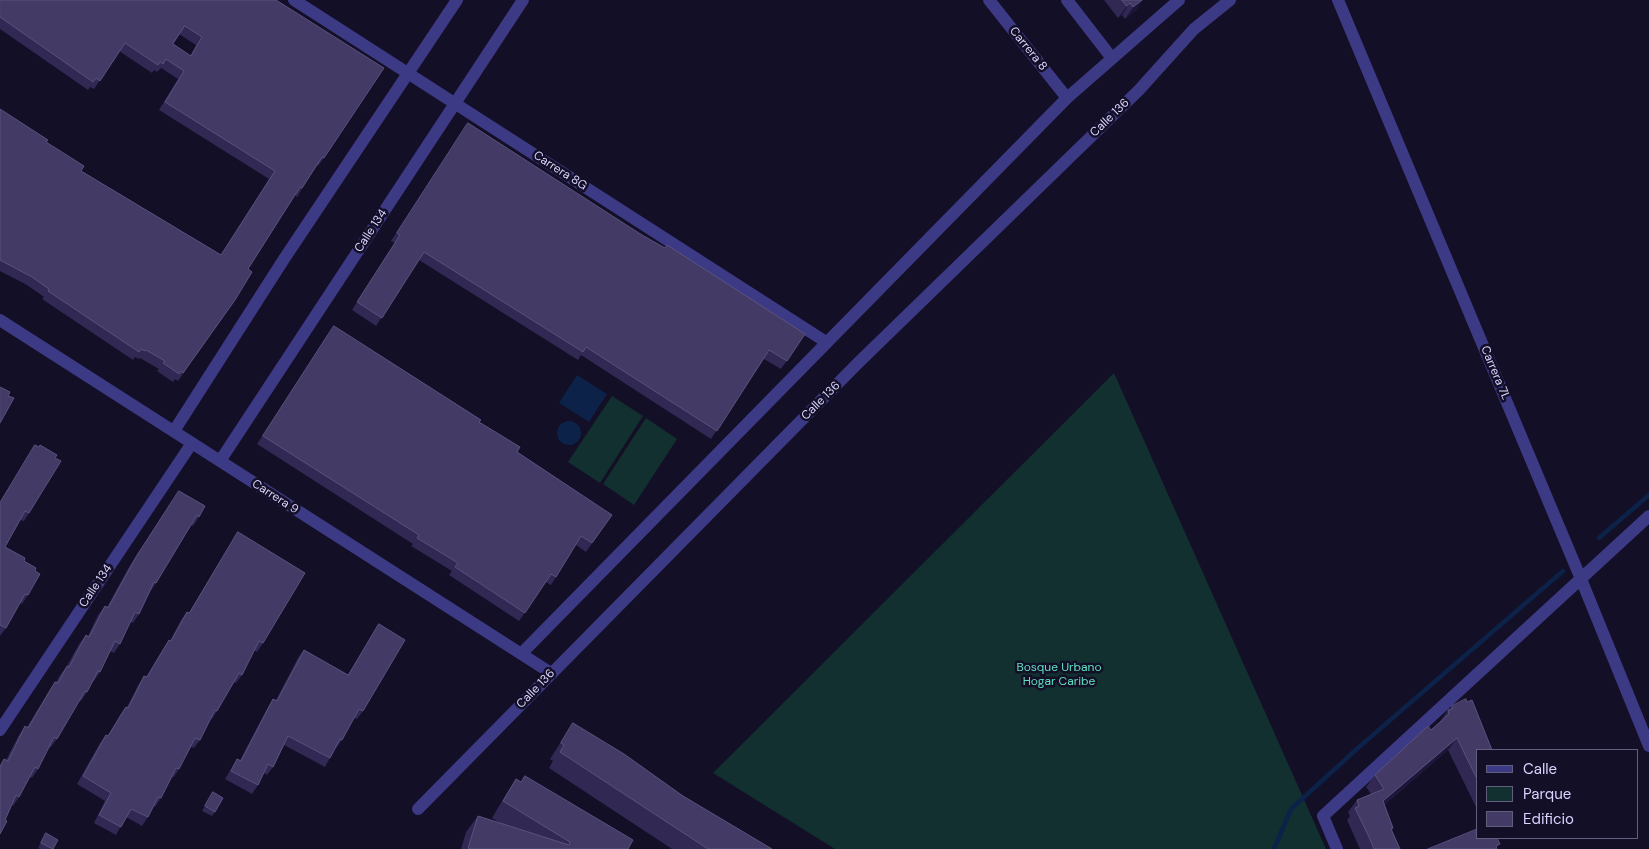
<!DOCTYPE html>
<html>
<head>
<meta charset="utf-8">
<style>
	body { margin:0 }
	#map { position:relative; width:1649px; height:849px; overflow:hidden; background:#130f26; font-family:"DM Sans",sans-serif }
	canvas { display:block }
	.legend { position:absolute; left:1476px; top:749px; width:162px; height:90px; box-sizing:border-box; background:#130f26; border:1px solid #625e7d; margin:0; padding:6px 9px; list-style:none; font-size:15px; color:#d9d4ff }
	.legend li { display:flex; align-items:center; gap:10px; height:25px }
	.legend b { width:25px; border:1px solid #625e7d }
</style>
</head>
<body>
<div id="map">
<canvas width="1649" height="849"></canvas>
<ul class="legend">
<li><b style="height:6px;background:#3d3a85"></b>Calle</li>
<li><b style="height:14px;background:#12302f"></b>Parque</li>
<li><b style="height:14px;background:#433a66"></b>Edificio</li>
</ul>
</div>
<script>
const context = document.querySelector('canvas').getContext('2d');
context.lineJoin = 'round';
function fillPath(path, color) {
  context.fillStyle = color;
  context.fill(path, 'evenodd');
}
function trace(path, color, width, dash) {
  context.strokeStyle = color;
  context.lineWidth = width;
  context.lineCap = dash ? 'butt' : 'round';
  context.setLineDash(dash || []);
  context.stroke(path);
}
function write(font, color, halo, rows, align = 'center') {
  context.font = font + ' "DM Sans",sans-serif';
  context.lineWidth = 5;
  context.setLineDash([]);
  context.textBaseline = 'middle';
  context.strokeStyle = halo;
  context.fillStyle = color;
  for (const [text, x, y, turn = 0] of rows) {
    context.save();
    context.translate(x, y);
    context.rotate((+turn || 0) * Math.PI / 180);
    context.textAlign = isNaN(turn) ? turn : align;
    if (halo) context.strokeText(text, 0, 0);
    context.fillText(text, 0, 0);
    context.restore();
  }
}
const green = new Path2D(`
	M 1114,373 L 1326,849 L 835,849 L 713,773 Z
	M 612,396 L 643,416 L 600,483 L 568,462 Z
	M 646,418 L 677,439 L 634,505 L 603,484 Z`);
const water = new Path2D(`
	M 577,375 L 607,394 L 589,422 L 559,403 Z
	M557 433a12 12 0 1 1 24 0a12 12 0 1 1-24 0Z`);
const stream = new Path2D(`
	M 1599,538 L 1649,495
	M 1274,849 L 1291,809 L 1359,747 L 1563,571`);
const street = new Path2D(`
	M 294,0 L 826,342
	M 989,0 L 1067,98
	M 1067,0 L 1111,57
	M 1338,0 L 1581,579 L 1649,746
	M 0,320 L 551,673
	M 174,431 L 284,259 L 457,0
	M 220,461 L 523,0
	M 521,654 L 1067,98 L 1179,0
	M 0,730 L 192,443
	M 418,809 L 858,363 L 1139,90 L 1194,29 L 1230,0
	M 1337,849 L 1323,816 L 1649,516`);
const wall = new Path2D(`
	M 0,0 L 276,0 L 324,158 L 318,166 L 317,165 L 297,197 L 295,195 L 248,269 L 235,300 L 178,381 L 175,379 L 173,382 L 157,371 L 159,369 L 140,358 L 139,359 L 135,357 L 133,360 L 42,299 L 44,297 L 27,285 L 0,271 L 0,109 L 46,142 L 81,171 L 221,255 L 269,179 L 159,110 L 178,79 L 161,68 L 157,72 L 154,70 L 152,73 L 119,51 L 94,89 L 90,87 L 88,90 L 0,29 ZM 179,34 L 196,45 L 190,56 L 173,44 Z
	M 1104,0 L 1143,0 L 1136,10 L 1125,19 L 1122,15 L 1118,18 Z
	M 463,131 L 642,235 L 805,334 L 781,369 L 764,359 L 711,439 L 581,355 L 578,360 L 419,260 L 376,326 L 352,310 L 395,243 L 391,241 Z
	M 328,334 L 479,422 L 517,452 L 612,515 L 586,552 L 576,545 L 551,585 L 546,582 L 519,621 L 449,575 L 452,571 L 411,546 L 413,544 L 257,444 Z
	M 35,445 L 29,513 L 24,521 L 20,520 L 5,547 L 24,561 L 35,571 L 28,595 L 22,604 L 20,603 L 6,628 L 0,636 L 0,502 Z
	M 179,491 L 199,517 L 193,526 L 191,525 L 156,583 L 150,592 L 139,614 L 133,623 L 130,622 L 120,644 L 114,653 L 110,651 L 100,672 L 94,681 L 93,681 L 87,692 L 81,701 L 79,700 L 57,739 L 50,748 L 49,747 L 38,769 L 32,778 L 30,777 L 19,797 L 13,806 L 12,805 L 5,820 L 0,834 L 0,765 L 4,759 L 6,760 L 19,735 L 25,726 L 27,727 L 49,691 L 55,682 L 56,682 L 60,675 L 67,666 L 79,644 L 86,635 L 88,636 L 98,615 L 105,606 L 107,607 L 129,567 Z
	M 238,532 L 263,643 L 257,652 L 254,650 L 242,675 L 236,683 L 234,682 L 217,711 L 212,719 L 210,719 L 200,740 L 194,748 L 191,747 L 179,769 L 174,777 L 172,777 L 161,798 L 155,807 L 154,806 L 148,817 L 142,826 L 126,817 L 116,835 L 94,823 L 105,801 L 77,784 L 100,743 L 106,735 L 108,736 L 120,715 L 126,707 L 127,707 L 139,684 L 144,676 L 146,677 L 163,649 L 169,640 L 170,641 L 181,620 L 187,612 L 189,613 Z
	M 379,624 L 363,711 L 357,719 L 354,718 L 342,740 L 336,748 L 330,758 L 325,767 L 284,745 L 273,767 L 267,775 L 264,773 L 258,785 L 252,794 L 225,779 L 232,767 L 237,759 L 240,760 L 268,707 L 273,699 L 276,700 L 298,658 L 304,650 L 348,675 Z
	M 1452,706 L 1478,750 L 1478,811 L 1448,750 L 1384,805 L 1393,828 L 1392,830 L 1400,849 L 1360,849 L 1347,820 L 1350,816 L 1348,812 L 1357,800 L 1371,794 L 1366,787 L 1375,775 L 1431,730 L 1439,723 L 1448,710 L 1449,710 Z
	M 573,723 L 683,796 L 772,849 L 672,849 L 549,768 L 553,761 L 550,759 Z
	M 525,776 L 628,849 L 461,849 L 466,832 L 478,816 L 503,825 L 492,818 L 505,796 L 516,779 L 521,782 Z
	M 213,792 L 215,812 L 212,816 L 202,811 Z
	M 46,833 L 53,849 L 40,849 L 38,848 Z`);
const shadedWall = new Path2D(`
	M 1142,0 L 1143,0 L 1136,10 L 1125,19 L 1133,7 Z
	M 1130,3 L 1122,15 L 1118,18 L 1127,6 Z
	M 1457,738 L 1448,750 L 1374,813 L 1383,801 Z`);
const building = new Path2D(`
	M 0,0 L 276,0 L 384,68 L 324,158 L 322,157 L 302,188 L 300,187 L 248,269 L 252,272 L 235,300 L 183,373 L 181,371 L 179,374 L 163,363 L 165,361 L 146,350 L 145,351 L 141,349 L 139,352 L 48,291 L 49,289 L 32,277 L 0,260 L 0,109 L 48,140 L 46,142 L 84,166 L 81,171 L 221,255 L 275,171 L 165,102 L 184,71 L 166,59 L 163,64 L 160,62 L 158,65 L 125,43 L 100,81 L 96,78 L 93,82 L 0,17 ZM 185,26 L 202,37 L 191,56 L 173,44 Z
	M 1122,0 L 1142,0 L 1133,7 L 1130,3 L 1127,6 Z
	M 468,123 L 642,235 L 665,248 L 667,245 L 805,334 L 787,361 L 769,350 L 717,431 L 586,347 L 583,352 L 424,252 L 382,318 L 357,302 L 400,235 L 397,233 Z
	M 334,326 L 481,420 L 479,422 L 520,447 L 517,452 L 612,515 L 592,543 L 581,536 L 556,577 L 551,574 L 525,613 L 455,567 L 458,563 L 417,538 L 419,535 L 263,436 Z
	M 0,387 L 10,392 L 8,396 L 14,398 L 0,423 Z
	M 35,445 L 39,447 L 40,445 L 57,455 L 55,458 L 61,461 L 29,513 L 25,511 L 5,547 L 25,558 L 24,561 L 36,568 L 35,571 L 40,574 L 28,595 L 25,594 L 6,628 L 0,625 L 0,503 Z
	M 179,491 L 205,506 L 199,517 L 197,515 L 156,583 L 154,582 L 139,614 L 135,612 L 120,644 L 115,641 L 100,672 L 98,671 L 87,692 L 85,691 L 57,739 L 54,737 L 38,769 L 35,767 L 19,797 L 16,795 L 5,820 L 7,821 L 0,834 L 0,767 L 4,759 L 8,761 L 25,726 L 28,728 L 55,682 L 58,683 L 67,666 L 69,667 L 86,635 L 89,637 L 105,606 L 108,608 L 136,557 Z
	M 238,532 L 305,573 L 263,643 L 259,641 L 242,675 L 239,673 L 217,711 L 215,710 L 200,740 L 195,738 L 179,769 L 176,768 L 161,798 L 158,797 L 148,817 L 131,809 L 121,827 L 99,815 L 111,793 L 83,776 L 106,735 L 108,736 L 126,707 L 128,708 L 144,676 L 147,677 L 169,640 L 171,641 L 187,612 L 189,613 Z
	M 379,624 L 405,640 L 363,711 L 359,709 L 342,740 L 340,739 L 330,758 L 288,736 L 273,767 L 268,764 L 258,785 L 231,771 L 237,759 L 241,761 L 273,699 L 277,701 L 304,650 L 348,675 Z
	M 1466,699 L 1467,702 L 1472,700 L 1492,750 L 1478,750 L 1478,781 L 1457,738 L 1383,801 L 1393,828 L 1391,829 L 1400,849 L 1374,849 L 1369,837 L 1355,808 L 1359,806 L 1357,800 L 1384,789 L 1375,775 L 1428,726 L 1431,730 L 1449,714 L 1448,710 L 1452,709 L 1452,706 Z
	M 573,723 L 624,754 L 683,796 L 772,849 L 708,849 L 560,752 L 564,745 L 561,743 Z
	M 525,776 L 633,840 L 628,849 L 471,849 L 468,848 L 478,816 L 569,845 L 570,842 L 503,801 L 516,779 L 521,782 Z
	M 213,792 L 223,798 L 215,812 L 205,806 Z
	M 1478,829 L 1478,838 L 1497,838 L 1500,844 L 1496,846 L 1497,849 L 1428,849 Z
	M 46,833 L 58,840 L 53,849 L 41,843 Z`);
const streetNames = [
	["Carrera 8",1028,49,51],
	["Calle 136",1110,118,-44],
	["Carrera 8G",560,171,33],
	["Calle 134",371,231,-57],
	["Carrera 7L",1495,373,67],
	["Calle 136",821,401,-45],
	["Carrera 9",275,497,33],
	["Calle 134",96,586,-56],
	["Calle 136",536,689,-46]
];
const parkNames = [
	["Bosque Urbano",1059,668],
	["Hogar Caribe",1059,682]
];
fillPath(green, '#12302f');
fillPath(water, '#0c2248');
trace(stream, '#0c2248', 4.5);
trace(street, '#3d3a85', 12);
fillPath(wall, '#312854');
fillPath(shadedWall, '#1d163a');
fillPath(building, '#433a66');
trace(building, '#5a527e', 1);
write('12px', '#d9d4ff', '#130f26', streetNames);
write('12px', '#5fe0c0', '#130f26', parkNames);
</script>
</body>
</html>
